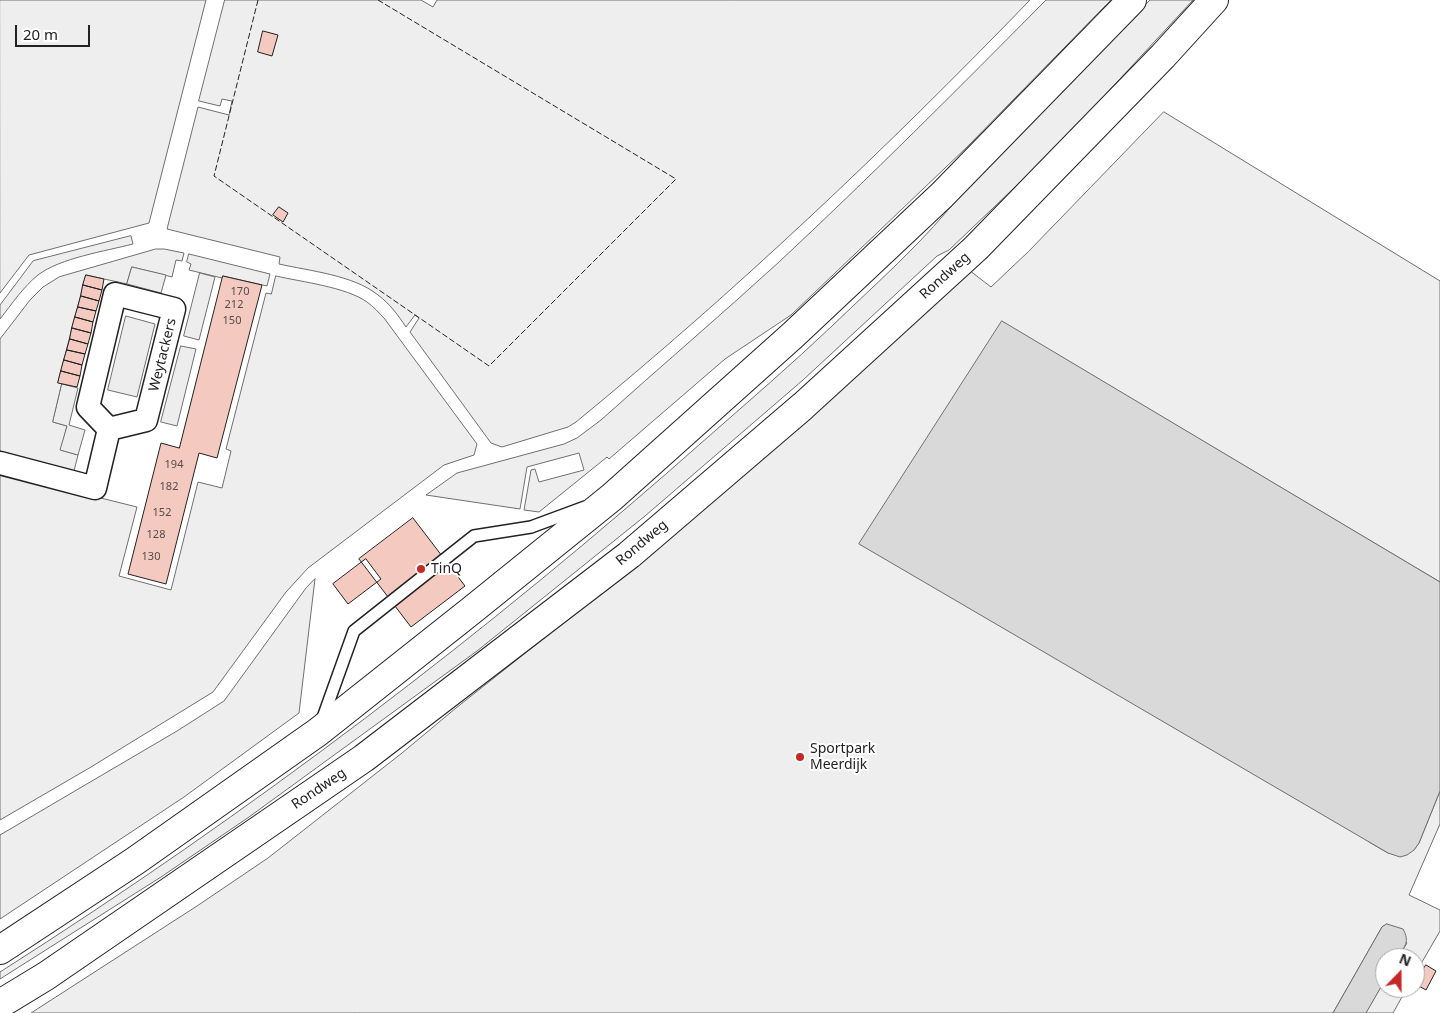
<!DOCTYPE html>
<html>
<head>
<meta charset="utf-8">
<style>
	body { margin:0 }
	#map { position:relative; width:1440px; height:1013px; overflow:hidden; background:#fff; font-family:"Noto Sans",sans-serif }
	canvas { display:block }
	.north { position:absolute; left:1375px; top:948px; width:50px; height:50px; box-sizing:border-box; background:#fff; border:1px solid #a7a7a7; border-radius:50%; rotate:22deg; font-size:14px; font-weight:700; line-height:20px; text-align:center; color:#222 }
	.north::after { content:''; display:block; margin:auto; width:18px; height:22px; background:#c62828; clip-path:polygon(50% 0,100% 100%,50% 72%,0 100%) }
	.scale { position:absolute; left:15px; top:25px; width:75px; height:22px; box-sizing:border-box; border:2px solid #222; border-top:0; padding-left:6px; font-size:15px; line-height:18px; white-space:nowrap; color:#222; -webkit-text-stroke:4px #fff; paint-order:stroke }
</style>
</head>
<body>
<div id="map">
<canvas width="1440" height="1013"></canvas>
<div class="north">N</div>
<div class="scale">20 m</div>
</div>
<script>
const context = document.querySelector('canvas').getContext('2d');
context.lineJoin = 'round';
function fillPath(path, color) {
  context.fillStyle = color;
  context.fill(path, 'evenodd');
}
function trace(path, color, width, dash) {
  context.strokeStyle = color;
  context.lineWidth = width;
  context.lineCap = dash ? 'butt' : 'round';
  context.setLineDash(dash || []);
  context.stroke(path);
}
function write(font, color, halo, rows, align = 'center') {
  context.font = font + ' "Noto Sans",sans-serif';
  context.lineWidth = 4;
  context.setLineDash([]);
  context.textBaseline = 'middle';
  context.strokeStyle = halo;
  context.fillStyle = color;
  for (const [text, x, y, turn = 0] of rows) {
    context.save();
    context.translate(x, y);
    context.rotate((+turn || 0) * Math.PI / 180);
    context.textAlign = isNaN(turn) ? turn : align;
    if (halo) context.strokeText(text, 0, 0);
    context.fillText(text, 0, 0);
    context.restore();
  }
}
const green = new Path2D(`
	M 0,0 L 206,0 L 149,223 L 29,255 L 0,293 Z
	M 225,0 L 421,0 L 433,7 L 437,0 L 1030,0 C 886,149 736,291 576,422 L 568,427 L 502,447 L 491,443 L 410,332 L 419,318 L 415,315 L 406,327 C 398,315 390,304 378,295 C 353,275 310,271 279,264 L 280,257 L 167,229 L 198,107 L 229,115 L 232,101 L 222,99 L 220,106 L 199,101 Z
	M 1046,0 L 1111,0 L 967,147 L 791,315 L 725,359 L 609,459 L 607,457 L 539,512 L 524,510 L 531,470 L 535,469 L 539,482 L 584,470 L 579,453 L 527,467 L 520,509 L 426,495 L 457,473 L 564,444 L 577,438 L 601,420 C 660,367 720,316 779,262 C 870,177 958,89 1046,0 Z
	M 1150,0 L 1193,0 L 1056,148 L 949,250 L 937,256 L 803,380 L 645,516 L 477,651 L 249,817 L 161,877 L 0,979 L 0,972 C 250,813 486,634 708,437 C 749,401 792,364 832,326 C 861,298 891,271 919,242 C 939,222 956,199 975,180 C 1034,120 1092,61 1150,0 Z
	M 1164,112 L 1440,281 L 1440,582 L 1002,322 L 1369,842 L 1388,853 L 1414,850 L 1419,843 L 1440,791 L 1440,824 L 1409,895 L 1440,910 L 1440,931 L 1415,974 L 1415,958 L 1398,958 L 1407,943 L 1387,924 L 1382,927 L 1333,1013 L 31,1013 L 197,906 L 268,858 L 402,753 L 456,708 L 644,559 L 969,270 L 991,287 L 1028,252 Z
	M 131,236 L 133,244 C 106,251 60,258 38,275 C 23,287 12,304 0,319 L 0,305 L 33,261 Z
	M 156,249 L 164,249 L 184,253 L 182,261 L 176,260 L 172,277 L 132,267 L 127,284 L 86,275 L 58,382 L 62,384 L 53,422 L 67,426 L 61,450 L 78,455 L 74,471 L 0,451 L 0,339 L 30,300 L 43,287 L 59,277 Z
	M 189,254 L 270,274 L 267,286 L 223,276 L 222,278 L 189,270 L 191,264 L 187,262 Z
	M 276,276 C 302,282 346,287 367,302 C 373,306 379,313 384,318 L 477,444 L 474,455 L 444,465 L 308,568 L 286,592 L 213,692 L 91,767 L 0,820 L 0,473 L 137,507 L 119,576 L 171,590 L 198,482 L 222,488 L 231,451 L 226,449 L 266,293 L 271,294 Z
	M 315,579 L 299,713 L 184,797 L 0,919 L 0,835 L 177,731 L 224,701 L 306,588 Z
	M 1385,980 L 1385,988 L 1407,988 L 1393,1013 L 1366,1013 Z`);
const parking = new Path2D(`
	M 132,267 L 166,275 L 161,293 L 127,284 Z
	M 200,273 L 215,277 L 199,340 L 184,336 Z
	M 126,316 L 155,324 L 137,397 L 108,390 Z
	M 181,346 L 196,349 L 177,426 L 161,422 Z
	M 62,384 L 78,388 L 69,425 L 85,430 L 78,455 L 60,450 L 67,426 L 53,422 Z`);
const water = new Path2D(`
	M 1002,321 L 1440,582 L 1440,791 L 1419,843 L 1414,850 L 1407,855 L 1400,857 L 1388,853 L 859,544 Z
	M 1387,924 L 1403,929 C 1410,942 1405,945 1398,958 L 1385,958 L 1385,980 L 1366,1013 L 1333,1013 L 1382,927 Z`);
const building = new Path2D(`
	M 263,31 L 278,35 L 272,56 L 258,52 Z
	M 279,207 L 288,213 L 283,222 L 273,215 Z
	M 86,275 L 104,279 L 102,290 L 83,285 Z
	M 223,276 L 262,285 L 217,458 L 199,453 L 166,584 L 128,574 L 161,443 L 179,448 Z
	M 83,285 L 102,290 L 99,301 L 81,296 Z
	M 81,296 L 99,301 L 96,311 L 78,307 Z
	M 78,307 L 96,311 L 93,322 L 75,317 Z
	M 75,317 L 93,322 L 91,333 L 72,328 Z
	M 72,328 L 91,333 L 88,344 L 70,339 Z
	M 70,339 L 88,344 L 85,354 L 67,350 Z
	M 67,350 L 85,354 L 82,365 L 64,360 Z
	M 64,360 L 82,365 L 80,376 L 61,371 Z
	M 61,371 L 80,376 L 77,387 L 58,383 Z
	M 413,518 L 465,586 L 411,627 L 359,559 Z
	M 366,559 L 381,579 L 348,604 L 333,584 Z
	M 1426,965 L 1436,971 L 1426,990 L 1415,984 Z`);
const lane = new Path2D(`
	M 321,723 L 354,631 L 474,536 L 531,527 L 585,507`);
const street = new Path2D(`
	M 115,294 L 174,309 L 146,420 L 109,429 L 88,407 Z
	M 0,463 L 95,488 L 109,429`);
const primary = new Path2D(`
	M 0,950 L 135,861 L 318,732 L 472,610 L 612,497 L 793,335 L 942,195 L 1132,0
	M 0,1004 L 46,976 L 364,758 L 629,555 L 803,406 L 976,248 L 1163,56 L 1214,0`);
const fence = new Path2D(`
	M 258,0 L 214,176 L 489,366 L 676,179 L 378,0`);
const markers = [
	[421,569,5,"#c62828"],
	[800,757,5,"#c62828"]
];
const numberNames = [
	["170",240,292],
	["212",234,305],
	["150",232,321],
	["194",174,465],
	["182",169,487],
	["152",162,513],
	["128",156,535],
	["130",151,557]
];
const streetNames = [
	["Rondweg",945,276,-42],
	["Weytackers",163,355,-76],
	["Rondweg",642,543,-40],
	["Rondweg",319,789,-34]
];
const poiNames = [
	["TinQ",431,569],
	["Sportpark",810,749],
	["Meerdijk",810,765]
];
fillPath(green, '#eee');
trace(green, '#6f6f6f', 1);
fillPath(parking, '#ededed');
trace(parking, '#6f6f6f', 1);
fillPath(water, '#d9d9d9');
trace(water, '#6f6f6f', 1);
fillPath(building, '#f3c9c0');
trace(building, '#222', 1);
trace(lane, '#222', 14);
trace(street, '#222', 25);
trace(primary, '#222', 30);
trace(lane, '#fff', 11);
trace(street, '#fff', 22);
trace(primary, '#fff', 28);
trace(fence, '#222', 1, [6, 2.5]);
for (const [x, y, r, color] of markers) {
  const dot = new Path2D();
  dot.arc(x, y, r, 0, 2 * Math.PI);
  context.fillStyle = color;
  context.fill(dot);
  trace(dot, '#fff', 2);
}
write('11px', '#564c4a', null, numberNames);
write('14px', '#222', '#fff', streetNames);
write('14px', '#222', '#fff', poiNames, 'left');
</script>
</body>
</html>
